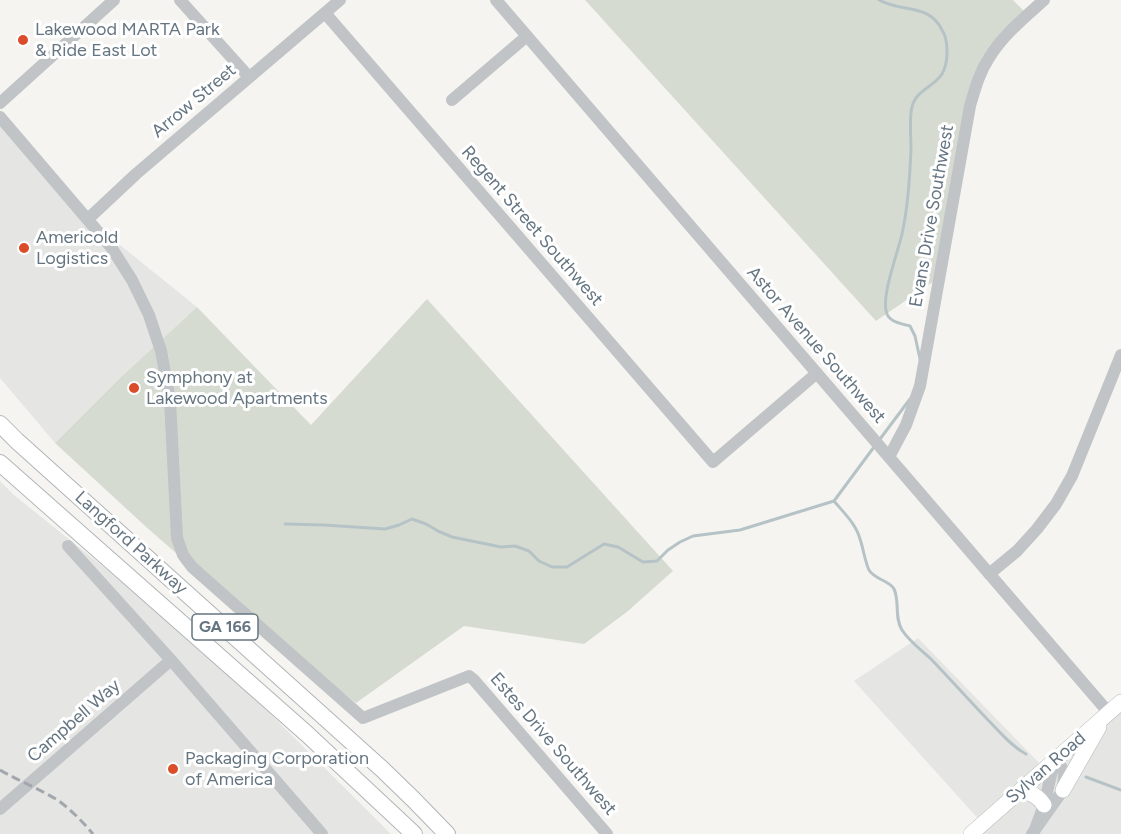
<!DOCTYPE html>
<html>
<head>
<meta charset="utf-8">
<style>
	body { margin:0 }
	canvas { display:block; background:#f5f4f1 }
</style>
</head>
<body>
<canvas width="1121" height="834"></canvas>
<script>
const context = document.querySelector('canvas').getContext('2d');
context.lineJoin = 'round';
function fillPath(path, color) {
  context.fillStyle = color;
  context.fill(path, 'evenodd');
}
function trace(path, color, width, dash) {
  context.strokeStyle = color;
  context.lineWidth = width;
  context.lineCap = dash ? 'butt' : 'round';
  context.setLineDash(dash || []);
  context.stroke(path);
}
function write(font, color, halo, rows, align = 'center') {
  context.font = font + ' Figtree,sans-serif';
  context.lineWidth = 6;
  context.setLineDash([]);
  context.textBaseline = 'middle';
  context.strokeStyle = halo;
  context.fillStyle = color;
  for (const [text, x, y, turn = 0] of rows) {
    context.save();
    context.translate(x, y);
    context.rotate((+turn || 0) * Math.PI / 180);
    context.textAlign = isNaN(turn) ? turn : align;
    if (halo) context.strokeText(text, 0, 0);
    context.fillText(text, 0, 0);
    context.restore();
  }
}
const built = new Path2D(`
	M 0,115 L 89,220 L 197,307 L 121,377 L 55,443 L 0,378 Z
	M 0,481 L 14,495 L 204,648 L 391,834 L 0,834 Z
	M 918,638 L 1044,768 L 1121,698 L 1121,834 L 971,834 L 982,823 L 854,681 Z`);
const green = new Path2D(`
	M 585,0 L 1013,0 L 1027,14 L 973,78 L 940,277 L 876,321 Z
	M 427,299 L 673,571 L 628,611 L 584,644 L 464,626 L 356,703 L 252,620 L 144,525 L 55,443 L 121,377 L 197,307 L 311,425 Z`);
const stream = new Path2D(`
	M 879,0 C 902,13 929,3 942,30 C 946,36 947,44 947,52 C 947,59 946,67 942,74 C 934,87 916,90 912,107 C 909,117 911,137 911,148 C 910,176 908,207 902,234 C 898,252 880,299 887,314 C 890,322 902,324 910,326 L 915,336 L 920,359
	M 880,439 L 910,399
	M 834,501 C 844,513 856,524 860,539 C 863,547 865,562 869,570 C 875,580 889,580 894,589 C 900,602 894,617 902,630 C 909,641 921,650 931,659 C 950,679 969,700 988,720 C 1000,732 1011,746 1026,754
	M 285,524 L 324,525 L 385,529 L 399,525 L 412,519 L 426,524 L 438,531 L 452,537 L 501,547 L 515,546 L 529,551 L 539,561 L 552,567 L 567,567 L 604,544 L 618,547 L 643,562 L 657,561 L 668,550 L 680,542 L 693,536 L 740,530 L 834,501 L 874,447
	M 1086,777 L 1121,790`);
const minor = new Path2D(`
	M 180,0 L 249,77
	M 496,0 L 1109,713
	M 325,13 L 713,462 L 817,373
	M 452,100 L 527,36
	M 0,103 L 114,0
	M 0,117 L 111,247 L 132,280 L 149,315 L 161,351 L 170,400 L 177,538 L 183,555 L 192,567 L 363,718 L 469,676 L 474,680 L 607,834
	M 88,219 L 136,174 L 340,0
	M 889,457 L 906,425 L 920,386 L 970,106 C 975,89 979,73 989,58 C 1003,35 1024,18 1044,0
	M 68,546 L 171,660 L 322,834
	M 989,574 L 1017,551 L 1037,529 L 1056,504 L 1072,476 L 1121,355
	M 0,809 L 171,660
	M 1032,834 L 1063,790 L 1064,772 L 1060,765 L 1054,762 L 1044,805 L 1034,832`);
const major = new Path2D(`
	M 1063,790 L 1099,727
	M 1019,792 C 1030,791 1038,796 1044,805
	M 971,834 L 1121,702`);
const highway = new Path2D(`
	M 0,424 L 17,441 L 382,769 L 414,800 L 447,834
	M 0,463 L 307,734 L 414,834`);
const rail = new Path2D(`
	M 0,770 C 19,781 40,789 59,801 C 71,810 83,822 93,834`);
const markers = [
	[23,40,6,"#db4c2a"],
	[24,248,6,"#db4c2a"],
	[134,388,6,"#db4c2a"],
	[173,769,6,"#db4c2a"]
];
const shields = [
	[225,627,66]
];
const shieldNames = [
	["GA 166",225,627]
];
const poiNames = [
	["Lakewood MARTA Park",35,30],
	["& Ride East Lot",35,51],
	["Americold",36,238],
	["Logistics",36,259],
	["Symphony at",146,378],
	["Lakewood Apartments",146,399],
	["Packaging Corporation",185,759],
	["of America",185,780]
];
const streetNames = [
	["Arrow Street",194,101,-40],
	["Evans Drive Southwest",932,216,-80],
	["Regent Street Southwest",532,226,49],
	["Astor Avenue Southwest",816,345,49],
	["Langford Parkway",131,543,42],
	["Campbell Way",74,721,-41],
	["Estes Drive Southwest",553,744,49],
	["Sylvan Road",1046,768,-41]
];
fillPath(built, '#e5e6e4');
fillPath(green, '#d6dbd2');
trace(stream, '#b6c3c6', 3);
trace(major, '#b1b6b9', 16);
trace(highway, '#b1b5b8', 18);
trace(minor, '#c0c4c7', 12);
trace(major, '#fff', 15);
trace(highway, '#fff', 16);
trace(rail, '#a1a7ac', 3, [9, 4.5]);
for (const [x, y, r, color] of markers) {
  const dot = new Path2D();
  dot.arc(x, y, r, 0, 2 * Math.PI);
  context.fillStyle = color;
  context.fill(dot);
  trace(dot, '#fff', 2);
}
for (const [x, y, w] of shields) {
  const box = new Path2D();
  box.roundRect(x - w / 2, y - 13, w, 26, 4.5);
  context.fillStyle = '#fff';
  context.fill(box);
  trace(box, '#657581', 1.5);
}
write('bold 16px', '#657581', null, shieldNames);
write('18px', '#657581', '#fff', poiNames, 'left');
write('18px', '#657581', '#fff', streetNames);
</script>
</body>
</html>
